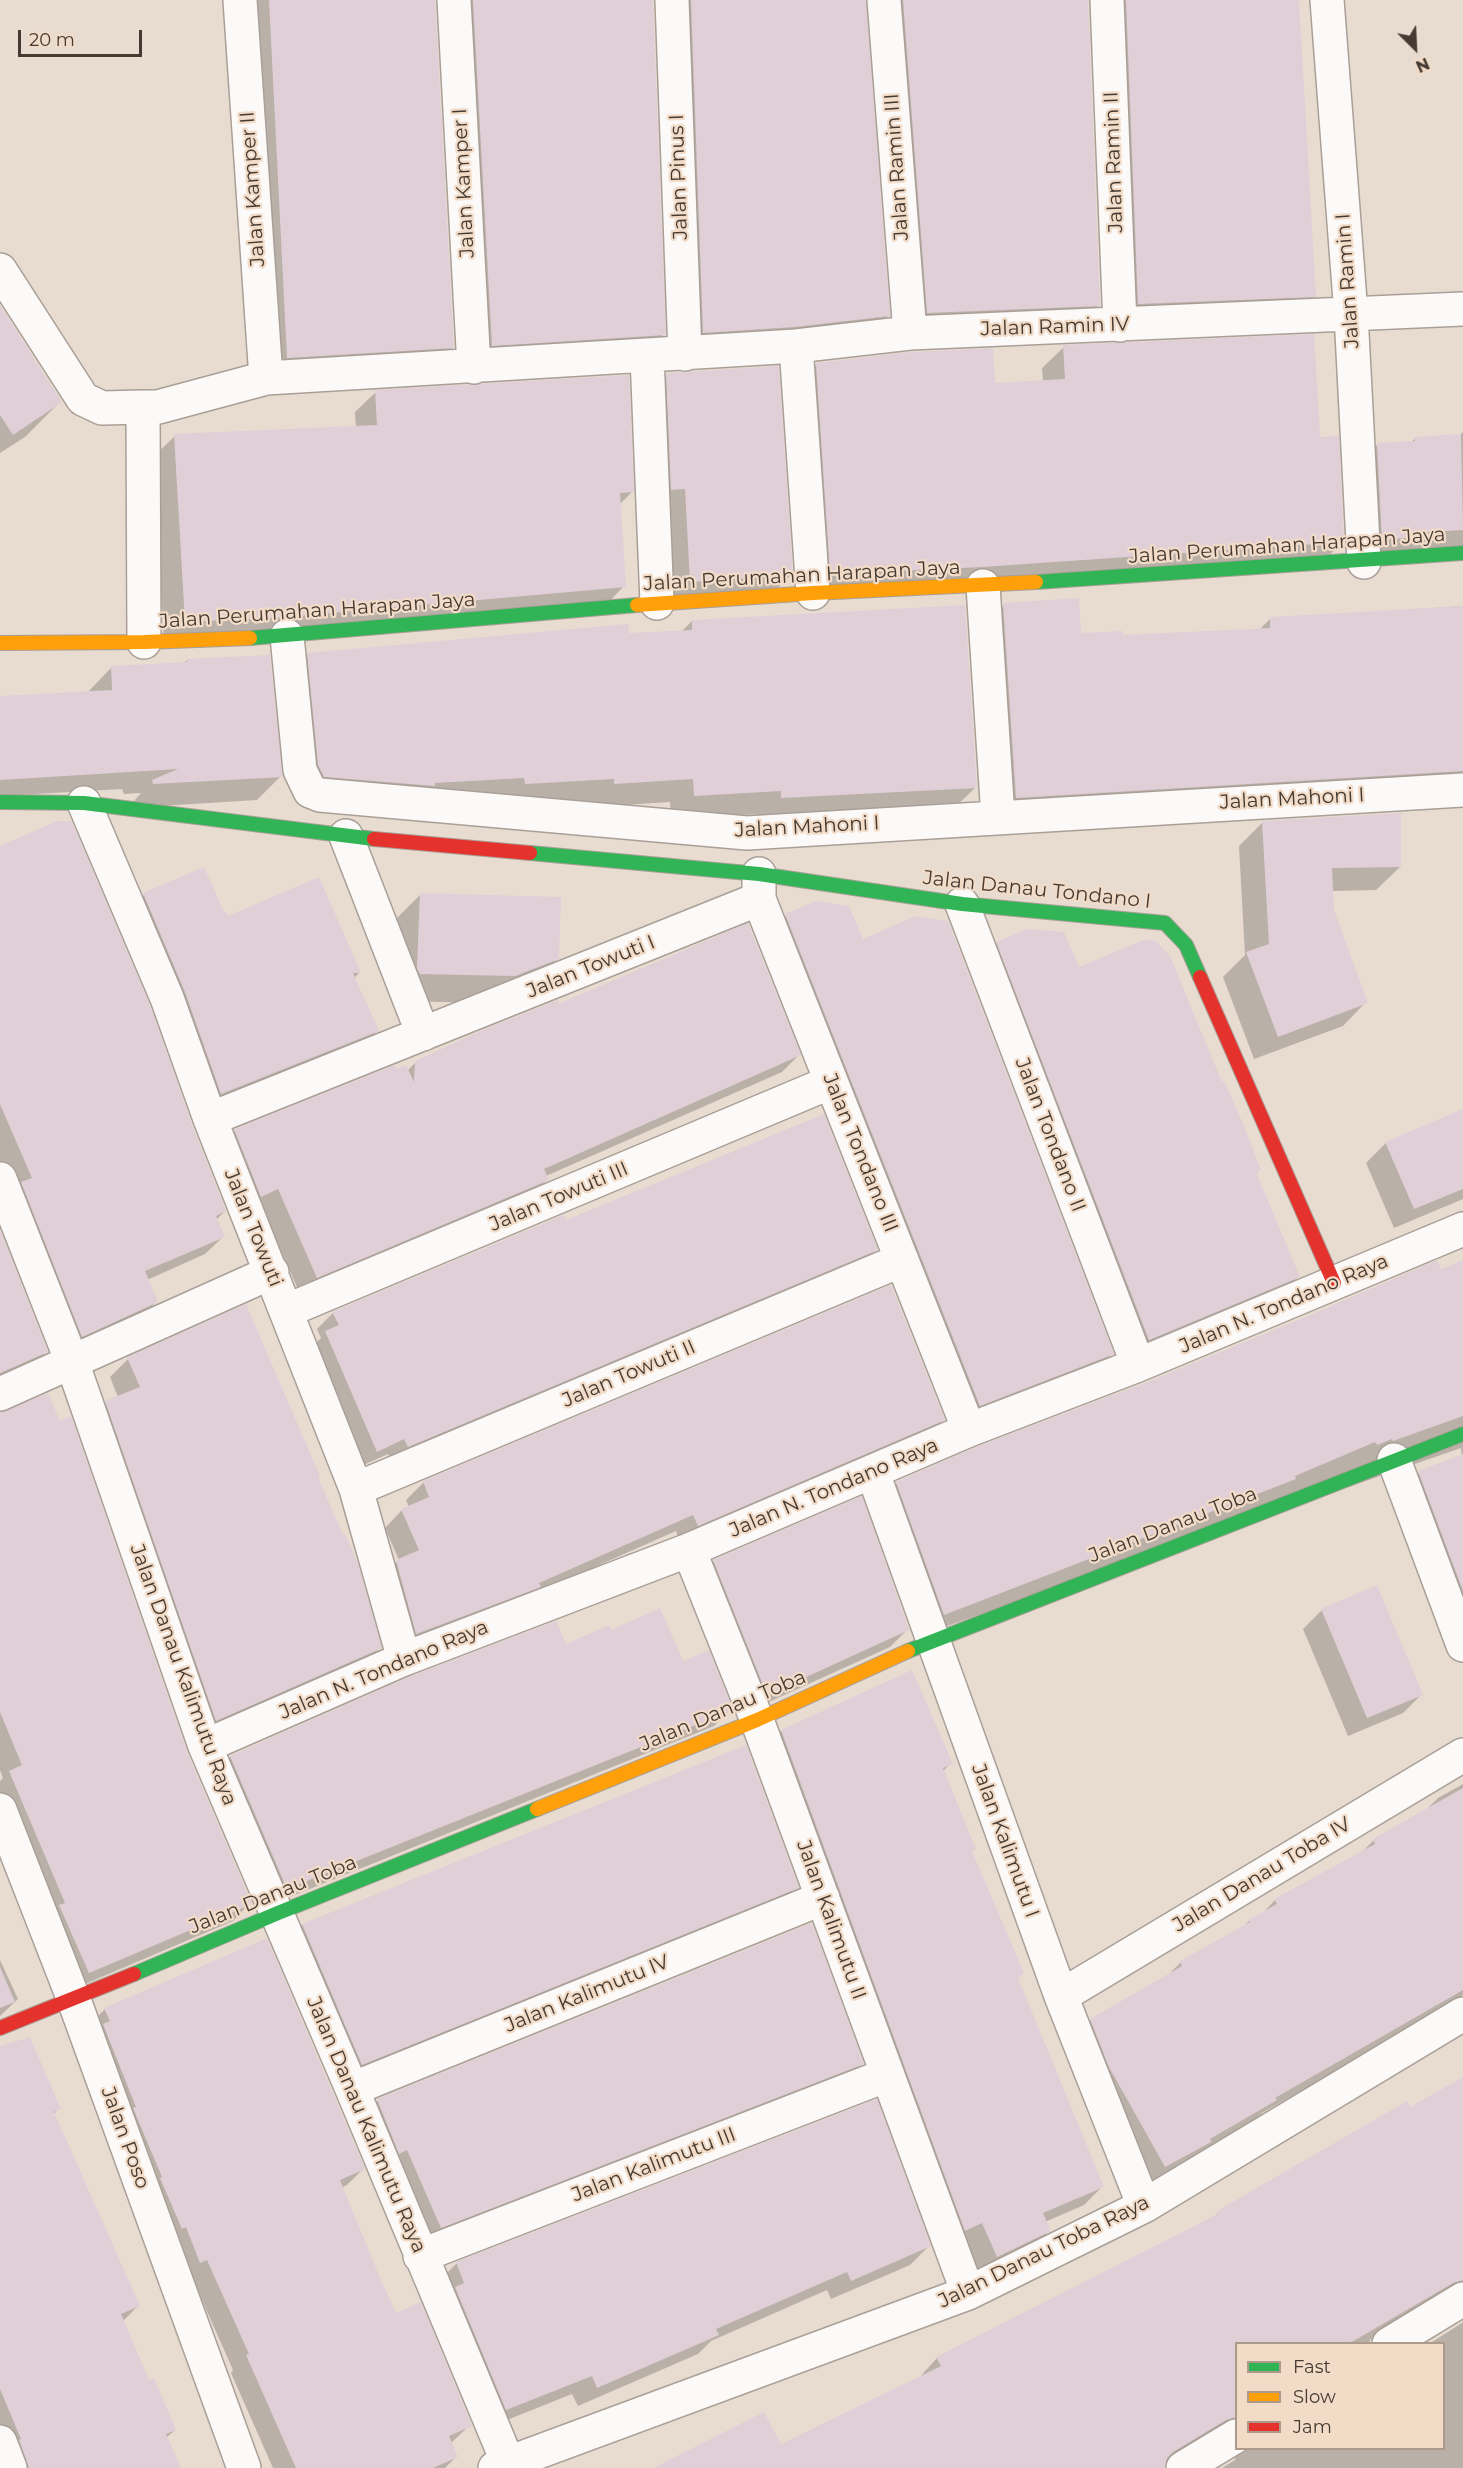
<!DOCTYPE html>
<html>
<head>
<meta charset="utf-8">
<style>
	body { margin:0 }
	#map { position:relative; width:1463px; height:2468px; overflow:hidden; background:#e8dcd1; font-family:Montserrat,sans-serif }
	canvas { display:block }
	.legend { position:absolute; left:1235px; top:2342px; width:210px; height:108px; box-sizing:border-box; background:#f2dbc7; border:2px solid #ac9b8b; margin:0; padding:8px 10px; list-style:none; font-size:18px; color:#443a32 }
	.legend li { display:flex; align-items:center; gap:12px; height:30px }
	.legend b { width:30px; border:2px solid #ac9b8b }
	.north { position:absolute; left:1385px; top:18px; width:60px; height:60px; -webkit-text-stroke:4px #f2dbc7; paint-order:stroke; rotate:156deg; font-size:16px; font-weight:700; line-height:24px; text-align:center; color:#443a32 }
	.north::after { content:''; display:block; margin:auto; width:21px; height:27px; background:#443a32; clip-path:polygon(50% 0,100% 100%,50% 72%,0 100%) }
	.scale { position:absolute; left:18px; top:30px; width:124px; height:27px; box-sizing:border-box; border:3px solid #443a32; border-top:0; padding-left:8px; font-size:18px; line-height:21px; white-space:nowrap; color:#443a32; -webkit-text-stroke:4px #f2dbc7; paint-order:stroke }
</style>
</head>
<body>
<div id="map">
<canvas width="1463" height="2468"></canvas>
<ul class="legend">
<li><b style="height:8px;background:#30b455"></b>Fast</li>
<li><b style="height:8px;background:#ff9f0a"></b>Slow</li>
<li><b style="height:8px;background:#e5322d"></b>Jam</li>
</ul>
<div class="north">N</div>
<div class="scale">20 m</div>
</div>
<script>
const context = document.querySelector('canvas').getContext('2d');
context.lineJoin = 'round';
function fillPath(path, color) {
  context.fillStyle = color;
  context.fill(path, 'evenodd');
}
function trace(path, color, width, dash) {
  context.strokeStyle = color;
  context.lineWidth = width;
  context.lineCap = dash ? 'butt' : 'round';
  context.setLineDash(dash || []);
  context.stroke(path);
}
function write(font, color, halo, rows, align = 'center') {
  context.font = font + ' Montserrat,sans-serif';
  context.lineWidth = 4.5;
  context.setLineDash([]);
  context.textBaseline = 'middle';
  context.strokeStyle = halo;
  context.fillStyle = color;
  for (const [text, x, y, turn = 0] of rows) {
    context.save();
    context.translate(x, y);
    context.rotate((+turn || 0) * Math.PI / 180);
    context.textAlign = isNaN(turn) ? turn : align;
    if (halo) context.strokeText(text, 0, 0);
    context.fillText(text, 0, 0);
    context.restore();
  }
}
const shadow = new Path2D(`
	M 250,0 L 434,0 L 453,347 L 434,366 L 269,376 Z
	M 436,0 L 652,0 L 664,334 L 645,353 L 474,363 L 444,2 Z
	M 654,0 L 864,0 L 888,316 L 870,334 L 685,351 L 663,2 Z
	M 867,0 L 1087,0 L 1099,305 L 1080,324 L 909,331 L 874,1 Z
	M 1089,0 L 1297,0 L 1314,296 L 1296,315 L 1120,322 L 1097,2 Z
	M 0,307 L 61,401 L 25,437 L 0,453 Z
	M 1064,347 L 1318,438 L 1343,542 L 1321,563 L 809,594 L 795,386 L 817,364 L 993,385 L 1043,382 L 1042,368 Z
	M 667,374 L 791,575 L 764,602 L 663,609 L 640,402 Z
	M 376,392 L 632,492 L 620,504 L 624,586 L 604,607 L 164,641 L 154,456 L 175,436 L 356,428 L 355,412 Z
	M 1463,432 L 1463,557 L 1362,559 L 1357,464 L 1377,445 L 1411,443 L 1415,438 L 1459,436 Z
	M 1004,605 L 1079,635 L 1122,636 L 1259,630 L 1270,619 L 1463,606 L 1463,802 L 996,817 L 984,625 Z
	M 692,621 L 976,787 L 952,810 L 758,821 L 758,814 L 671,819 L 670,802 L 591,807 L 591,802 L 502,807 L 301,799 L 285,678 L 308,654 L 681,632 Z
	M 187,660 L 281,776 L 257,800 L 128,808 L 141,793 L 124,794 L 122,789 L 0,796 L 0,698 L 87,693 L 111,668 L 184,663 Z
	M 1263,822 L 1400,867 L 1376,890 L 1331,891 L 1333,910 L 1366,1002 L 1343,1026 L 1254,1059 L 1223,977 L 1245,955 L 1239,846 Z
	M 0,848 L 191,1126 L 225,1211 L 216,1220 L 223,1237 L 205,1254 L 147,1280 L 156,1302 L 139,1320 L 65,1353 L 0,1189 Z
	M 144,895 L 223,914 L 227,918 L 359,973 L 354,978 L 377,1031 L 359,1049 L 203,1111 L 126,913 Z
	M 420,895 L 558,958 L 530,986 L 487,1003 L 393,1001 L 391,996 L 393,922 Z
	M 786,916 L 862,941 L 1112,1354 L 1093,1372 L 961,1423 L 767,934 Z
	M 997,943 L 1221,1084 L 1259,1170 L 1255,1174 L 1298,1277 L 1279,1295 L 1130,1358 L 979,962 Z
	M 556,1006 L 799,1055 L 782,1072 L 546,1176 L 547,1180 L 530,1197 L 300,1294 L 261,1205 L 218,1148 L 235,1131 L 396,1071 L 407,1071 L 416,1062 Z
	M 1463,1111 L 1463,1199 L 1394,1228 L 1366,1163 L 1386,1143 Z
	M 0,1234 L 46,1352 L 29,1369 L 0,1382 Z
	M 876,1250 L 860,1266 L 392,1462 L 388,1454 L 361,1466 L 310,1349 L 321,1338 L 317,1329 L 333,1313 Z
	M 1463,1261 L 1463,1661 L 1399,1493 L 1419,1473 L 1462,1456 L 1461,1448 L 924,1634 L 877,1503 L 897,1483 Z
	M 891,1287 L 943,1420 L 926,1437 L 680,1542 L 676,1531 L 529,1596 L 399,1650 L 379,1579 L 399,1560 L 385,1528 L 402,1510 L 409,1507 L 406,1500 L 423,1483 Z
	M 128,1359 L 317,1477 L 380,1648 L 361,1667 L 197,1738 L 88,1421 L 106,1403 L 118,1397 L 110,1377 Z
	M 0,1414 L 186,1753 L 250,1903 L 233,1921 L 71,1990 L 0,1808 L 0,1781 L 3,1778 L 0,1770 Z
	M 714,1561 L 908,1629 L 890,1647 L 749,1711 L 696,1579 Z
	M 1322,1610 L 1421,1695 L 1403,1713 L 1348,1736 L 1303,1629 Z
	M 610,1632 L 682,1662 L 731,1709 L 714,1726 L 270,1905 L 214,1774 L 230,1757 L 412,1678 L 566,1646 Z
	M 781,1731 L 951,1763 L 942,1772 L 971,1852 L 1016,1978 L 1102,2187 L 1084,2205 L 1045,2222 L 1049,2231 L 1031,2249 L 978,2274 L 763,1749 Z
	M 745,1747 L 797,1887 L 779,1905 L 344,2081 L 285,1943 L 302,1925 Z
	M 1463,1784 L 1463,1995 L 1384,2041 L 1377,2048 L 1262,2113 L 1255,2120 L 1196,2154 L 1190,2161 L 1145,2186 L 1071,2040 L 1091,2020 L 1167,1976 L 1181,1962 L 1242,1928 L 1249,1921 L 1261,1915 L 1275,1900 L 1361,1853 L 1374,1840 L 1425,1811 L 1438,1798 Z
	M 811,1925 L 862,2064 L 845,2080 L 424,2243 L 361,2117 L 377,2101 Z
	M 0,1960 L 18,1999 L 0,2016 Z
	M 105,2009 L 363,2169 L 347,2185 L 341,2188 L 395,2315 L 470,2425 L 451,2443 L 456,2457 L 445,2468 L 273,2468 L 231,2373 L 233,2370 L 191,2275 L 89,2025 Z
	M 0,2047 L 59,2108 L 54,2114 L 138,2306 L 123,2321 L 149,2382 L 175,2430 L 166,2438 L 180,2468 L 6,2468 L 0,2452 Z
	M 1463,2079 L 1463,2319 L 1460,2309 L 1433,2301 L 1370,2340 L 1369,2344 L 1236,2344 L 1236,2448 L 1444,2448 L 1444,2344 L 1429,2344 L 1462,2323 L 1463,2320 L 1463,2468 L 1222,2468 L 1235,2460 L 1236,2455 L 1206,2438 L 1164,2464 L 1163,2468 L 655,2468 L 780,2446 L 919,2378 L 937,2358 L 1210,2220 L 1218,2213 Z
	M 876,2101 L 929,2246 L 910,2265 L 831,2299 L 827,2290 L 711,2341 L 698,2354 L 578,2406 L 572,2394 L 487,2428 L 437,2283 L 456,2264 Z`);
const building = new Path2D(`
	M 269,0 L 435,0 L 454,348 L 287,358 Z
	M 473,0 L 653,0 L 666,335 L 492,346 Z
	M 691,0 L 866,0 L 890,316 L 794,327 L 703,333 Z
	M 903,0 L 1088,0 L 1100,306 L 927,313 Z
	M 1126,0 L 1299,0 L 1316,297 L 1138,304 Z
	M 0,305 L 62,402 L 13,435 L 0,415 Z
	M 1314,334 L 1320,437 L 1339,436 L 1344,542 L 982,567 L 830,574 L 816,363 L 911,352 L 993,348 L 995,383 L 1065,379 L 1063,345 Z
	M 779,366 L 793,575 L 690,582 L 685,489 L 671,490 L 666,373 Z
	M 629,375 L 634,492 L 620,493 L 626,587 L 286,617 L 185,622 L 174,434 L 377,425 L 375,390 Z
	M 1461,434 L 1463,530 L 1415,533 L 1415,537 L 1382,540 L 1377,443 L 1415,441 L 1414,437 Z
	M 1079,598 L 1081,633 L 1123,631 L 1123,635 L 1270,628 L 1270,617 L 1463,606 L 1463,771 L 1016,798 L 1003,603 Z
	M 965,605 L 977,788 L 781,798 L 781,791 L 694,796 L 693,779 L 614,784 L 614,779 L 525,784 L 524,778 L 435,783 L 435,786 L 324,777 L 318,765 L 307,653 L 628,624 L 629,633 L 692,630 L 692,620 Z
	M 270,655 L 283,777 L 153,784 L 152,780 L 178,769 L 0,780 L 0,696 L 112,690 L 111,666 L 187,662 L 187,659 Z
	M 1401,813 L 1401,867 L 1332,868 L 1334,910 L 1368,1003 L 1278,1037 L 1246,952 L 1269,944 L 1262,821 Z
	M 57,821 L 71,821 L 77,834 L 150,1005 L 192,1125 L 226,1211 L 216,1216 L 225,1237 L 145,1271 L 158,1302 L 82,1337 L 21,1182 L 32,1178 L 0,1104 L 0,846 Z
	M 204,867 L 224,912 L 226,911 L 228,916 L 319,877 L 361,973 L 353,973 L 379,1031 L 221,1094 L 185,992 L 143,893 Z
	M 420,893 L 561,897 L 559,959 L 515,976 L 420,974 L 417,968 Z
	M 816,901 L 849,906 L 863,939 L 916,916 L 948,921 L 1114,1354 L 980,1406 L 785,914 Z
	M 748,923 L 801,1055 L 544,1169 L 549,1180 L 317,1278 L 278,1189 L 261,1197 L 234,1129 L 395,1065 L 396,1069 L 406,1065 L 414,1082 L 415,1061 L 480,1031 L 558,1000 L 558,1004 Z
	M 1027,929 L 1064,932 L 1079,967 L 1144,940 L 1156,941 L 1170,956 L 1222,1082 L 1224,1081 L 1242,1121 L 1261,1170 L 1256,1172 L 1300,1277 L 1149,1340 L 996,942 Z
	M 1463,1109 L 1463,1189 L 1414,1209 L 1385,1142 Z
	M 824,1114 L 878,1250 L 408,1447 L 404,1439 L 377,1452 L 325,1331 L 339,1325 L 332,1312 L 564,1215 L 566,1220 Z
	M 0,1230 L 48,1352 L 0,1373 Z
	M 1437,1260 L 1441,1269 L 1463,1260 L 1463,1416 L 1393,1441 L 1392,1439 L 1377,1445 L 1375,1442 L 1295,1476 L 1296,1479 L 944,1615 L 896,1482 L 976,1447 L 1145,1383 L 1315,1313 Z
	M 891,1285 L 945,1420 L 698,1526 L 693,1515 L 539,1583 L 541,1587 L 416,1634 L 396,1560 L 419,1550 L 401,1509 L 429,1497 L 423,1481 Z
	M 246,1304 L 320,1476 L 318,1477 L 343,1535 L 345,1534 L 358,1564 L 382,1648 L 216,1721 L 105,1401 L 140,1387 L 127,1357 Z
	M 48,1393 L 60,1421 L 71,1416 L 187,1752 L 252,1904 L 89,1973 L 59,1905 L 65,1903 L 9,1771 L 22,1765 L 0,1712 L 0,1412 Z
	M 1463,1454 L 1463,1591 L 1418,1471 Z
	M 862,1496 L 909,1630 L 767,1695 L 713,1560 Z
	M 1377,1585 L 1423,1695 L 1367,1718 L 1321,1609 Z
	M 660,1608 L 683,1661 L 709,1650 L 733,1710 L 287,1889 L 230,1756 L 411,1676 L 556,1621 L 566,1644 L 609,1625 L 611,1630 Z
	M 912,1670 L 953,1764 L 943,1768 L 976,1849 L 972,1851 L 1024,1973 L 1018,1978 L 1104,2187 L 1043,2213 L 1051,2231 L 997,2257 L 982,2223 L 965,2231 L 781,1730 Z
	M 746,1745 L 799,1888 L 362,2065 L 302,1924 Z
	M 1463,1788 L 1463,1990 L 1275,2098 L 1277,2100 L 1210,2139 L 1211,2142 L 1165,2167 L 1109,2067 L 1090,2019 L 1182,1966 L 1180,1961 L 1250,1922 L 1248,1920 L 1277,1904 L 1274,1899 L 1375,1844 L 1373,1839 Z
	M 812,1923 L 864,2064 L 441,2228 L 407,2150 L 399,2154 L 377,2099 Z
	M 267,1938 L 365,2169 L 340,2180 L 381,2280 L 396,2313 L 421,2302 L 472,2426 L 449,2436 L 458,2457 L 433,2468 L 296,2468 L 246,2355 L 249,2354 L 207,2260 L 200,2263 L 186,2227 L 182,2229 L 160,2178 L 162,2177 L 133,2108 L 136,2107 L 103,2024 L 110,2021 L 104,2008 Z
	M 0,1967 L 15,2002 L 0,2008 Z
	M 30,2037 L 61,2109 L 54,2112 L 140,2306 L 121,2314 L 149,2380 L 154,2378 L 176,2430 L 166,2434 L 181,2468 L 29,2468 L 19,2440 L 21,2439 L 0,2389 L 0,2046 Z
	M 1463,2077 L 1463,2280 L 1453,2283 L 1350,2343 L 1236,2343 L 1236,2417 L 1226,2420 L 1173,2452 L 1167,2458 L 1164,2468 L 653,2468 L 764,2412 L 781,2444 L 941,2366 L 936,2357 L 1218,2214 L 1217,2211 L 1407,2101 L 1410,2107 Z
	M 877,2099 L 931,2246 L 851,2281 L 847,2272 L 716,2329 L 719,2335 L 597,2388 L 592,2376 L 506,2410 L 455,2287 L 464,2283 L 456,2262 Z`);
const street = new Path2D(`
	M 240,0 L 266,378
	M 454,0 L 474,367
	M 672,0 L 685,354
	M 884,0 L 910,333
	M 1107,0 L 1120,325
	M 1327,0 L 1351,314 L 1364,562
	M 0,270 L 83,399 L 102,408 L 143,407 L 144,642
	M 796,346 L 813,593
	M 647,356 L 657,603
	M 143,407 L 158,407 L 266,378 L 796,346 L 910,333 L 1463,309
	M 983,586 L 998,817
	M 287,636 L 300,770 L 310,791 L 320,795 L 747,833 L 1463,790
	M 84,803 L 167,998 L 210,1119 L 356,1489 L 404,1659
	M 346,836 L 423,1034
	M 759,874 L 759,899 L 969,1430
	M 962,904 L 1138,1365
	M 210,1119 L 759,899
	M 0,1179 L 72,1362 L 205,1746 L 352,2089 L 508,2463
	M 286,1311 L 831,1082
	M 0,1394 L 272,1272
	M 1394,1460 L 1463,1645
	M 873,1473 L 1061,1996 L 1144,2206
	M 356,1489 L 902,1260
	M 689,1550 L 757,1720 L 968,2293
	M 205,1746 L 404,1659 L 689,1550 L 969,1430 L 1138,1365 L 1463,1229
	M 0,1810 L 74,2000 L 244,2468
	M 1061,1996 L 1463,1755
	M 352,2089 L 823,1898
	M 420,2256 L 887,2075
	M 1389,2344 L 1463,2299
	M 0,2442 L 10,2468
	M 495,2468 L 968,2293 L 1144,2206 L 1463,2014
	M 1183,2468 L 1236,2436`);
const fast = new Path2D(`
	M 1036,582 L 1463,553
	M 250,638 L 637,605
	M 0,802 L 84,803 L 374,839
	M 530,853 L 759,874 L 962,904 L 1165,923 L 1186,945 L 1200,977
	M 908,1651 L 1463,1434
	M 134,1974 L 278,1913 L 537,1809`);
const slow = new Path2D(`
	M 637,605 L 813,593 L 1036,582
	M 0,643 L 144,642 L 250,638
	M 537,1809 L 757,1720 L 908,1651`);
const jam = new Path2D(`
	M 374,839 L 530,853
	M 1200,977 L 1334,1283
	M 0,2028 L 134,1974`);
const streetNames = [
	["Jalan Ramin II",1114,162,-92],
	["Jalan Ramin III",897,167,-94],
	["Jalan Pinus I",679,177,-92],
	["Jalan Kamper I",464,183,-93],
	["Jalan Kamper II",253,189,-94],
	["Jalan Ramin I",1348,281,-94],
	["Jalan Ramin IV",1055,327,-2],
	["Jalan Perumahan Harapan Jaya",1287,546,-4],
	["Jalan Perumahan Harapan Jaya",802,576,-3],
	["Jalan Perumahan Harapan Jaya",317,611,-4],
	["Jalan Mahoni I",1292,799,-3],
	["Jalan Mahoni I",807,827,-3],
	["Jalan Danau Tondano I",1037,890,6],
	["Jalan Towuti I",591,967,-22],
	["Jalan Tondano II",1050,1135,69],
	["Jalan Tondano III",860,1153,68],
	["Jalan Towuti III",559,1197,-23],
	["Jalan Towuti",253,1228,68],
	["Jalan N. Tondano Raya",1284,1304,-23],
	["Jalan Towuti II",629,1374,-23],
	["Jalan N. Tondano Raya",834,1488,-23],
	["Jalan Danau Toba",1173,1525,-21],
	["Jalan N. Tondano Raya",384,1670,-23],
	["Jalan Danau Kalimutu Raya",183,1675,70],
	["Jalan Danau Toba",723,1711,-23],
	["Jalan Kalimutu I",1005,1841,70],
	["Jalan Danau Toba IV",1262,1875,-31],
	["Jalan Danau Toba",273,1895,-22],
	["Jalan Kalimutu II",831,1920,70],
	["Jalan Kalimutu IV",587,1994,-22],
	["Jalan Danau Kalimutu Raya",366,2125,67],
	["Jalan Poso",125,2138,70],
	["Jalan Kalimutu III",654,2165,-21],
	["Jalan Danau Toba Raya",1044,2252,-26]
];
fillPath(shadow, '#0003');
fillPath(building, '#e1cfd8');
trace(street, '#a99f97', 36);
trace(fast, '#a99f97', 16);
trace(slow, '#a99f97', 16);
trace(jam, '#a99f97', 16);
trace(street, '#fcfaf8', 33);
trace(fast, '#30b455', 14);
trace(slow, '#ff9f0a', 14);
trace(jam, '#e5322d', 14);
write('20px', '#443a32', '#f2dbc7', streetNames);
</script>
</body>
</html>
